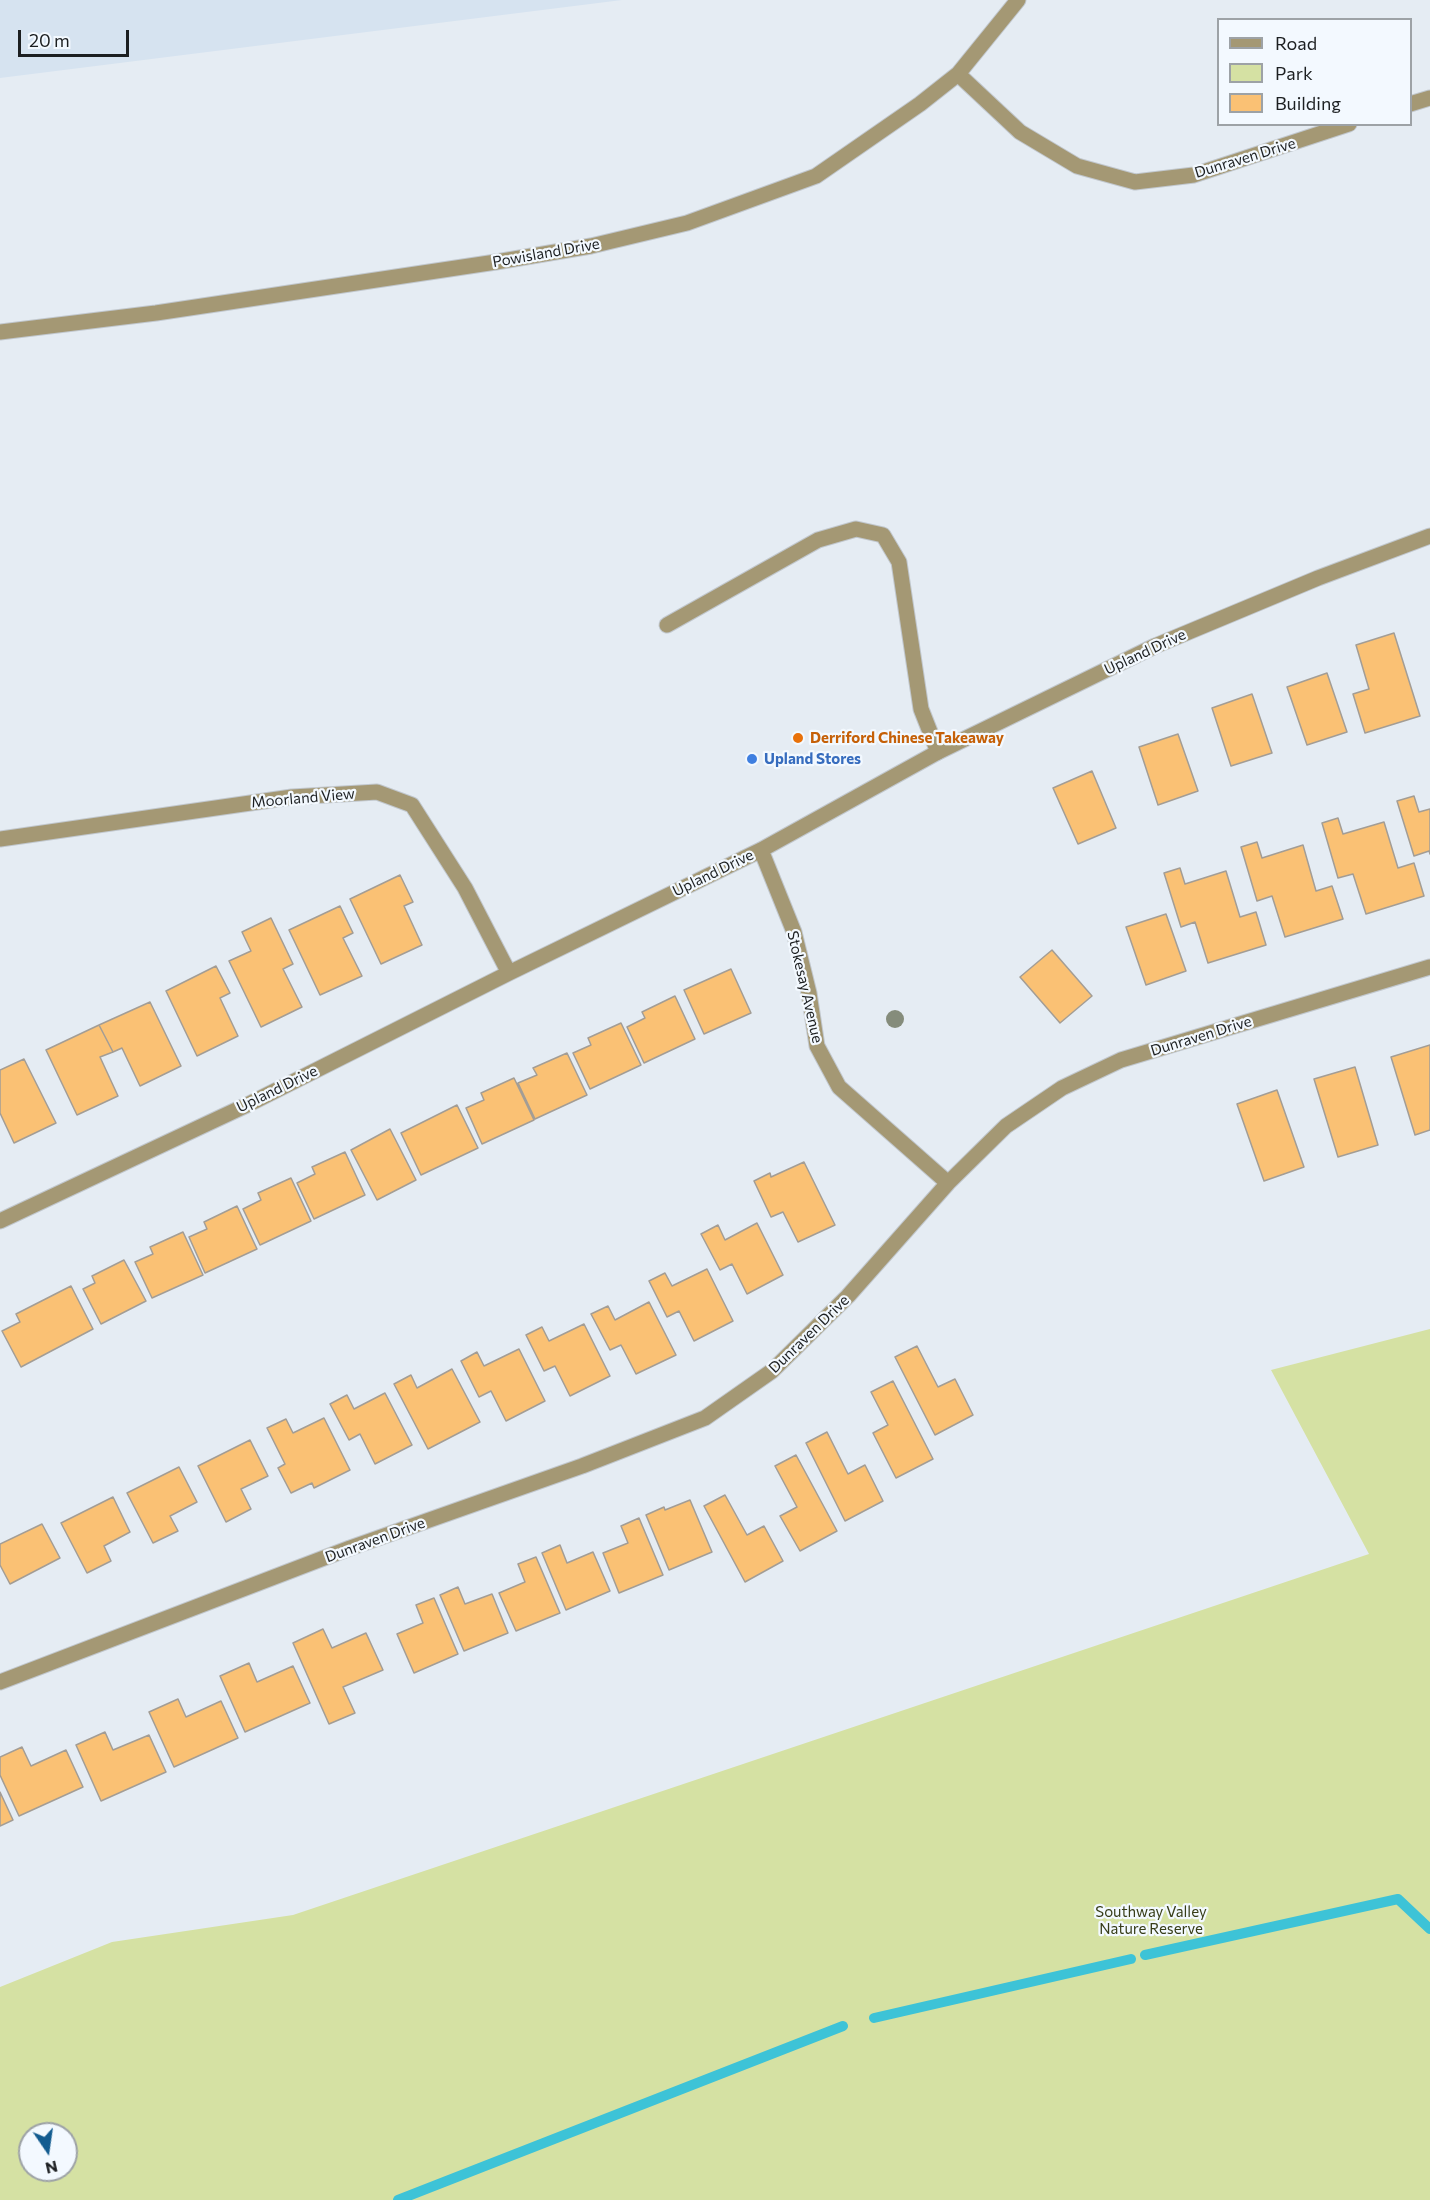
<!DOCTYPE html>
<html>
<head>
<meta charset="utf-8">
<style>
	body { margin:0 }
	#map { position:relative; width:1430px; height:2200px; overflow:hidden; background:#e5ecf3; font-family:Commissioner,sans-serif }
	canvas { display:block }
	.legend { position:absolute; left:1217px; top:18px; width:195px; height:108px; box-sizing:border-box; background:#f3f9ff; border:2px solid #9da2a6; margin:0; padding:8px 10px; list-style:none; font-size:18px; color:#1c1f21 }
	.legend li { display:flex; align-items:center; gap:12px; height:30px }
	.legend b { width:30px; border:2px solid #9da2a6 }
	.north { position:absolute; left:18px; top:2122px; width:60px; height:60px; box-sizing:border-box; background:#f3f9ff; border:2px solid #9da2a6; border-radius:50%; rotate:167deg; font-size:16px; font-weight:700; line-height:24px; text-align:center; color:#1c1f21 }
	.north::after { content:''; display:block; margin:auto; width:21px; height:27px; background:#135c90; clip-path:polygon(50% 0,100% 100%,50% 72%,0 100%) }
	.scale { position:absolute; left:18px; top:30px; width:111px; height:27px; box-sizing:border-box; border:3px solid #1c1f21; border-top:0; padding-left:8px; font-size:18px; line-height:21px; white-space:nowrap; color:#1c1f21; -webkit-text-stroke:4px #f3f9ff; paint-order:stroke }
</style>
</head>
<body>
<div id="map">
<canvas width="1430" height="2200"></canvas>
<ul class="legend">
<li><b style="height:8px;background:#a49874"></b>Road</li>
<li><b style="height:16px;background:#d5e1a3"></b>Park</li>
<li><b style="height:16px;background:#fac174"></b>Building</li>
</ul>
<div class="north">N</div>
<div class="scale">20 m</div>
</div>
<script>
const context = document.querySelector('canvas').getContext('2d');
context.lineJoin = 'round';
function fillPath(path, color) {
  context.fillStyle = color;
  context.fill(path, 'evenodd');
}
function trace(path, color, width, dash) {
  context.strokeStyle = color;
  context.lineWidth = width;
  context.lineCap = dash ? 'butt' : 'round';
  context.setLineDash(dash || []);
  context.stroke(path);
}
function write(font, color, halo, rows, align = 'center') {
  context.font = font + ' Commissioner,sans-serif';
  context.lineWidth = 4.5;
  context.setLineDash([]);
  context.textBaseline = 'middle';
  context.strokeStyle = halo;
  context.fillStyle = color;
  for (const [text, x, y, turn = 0] of rows) {
    context.save();
    context.translate(x, y);
    context.rotate((+turn || 0) * Math.PI / 180);
    context.textAlign = isNaN(turn) ? turn : align;
    if (halo) context.strokeText(text, 0, 0);
    context.fillText(text, 0, 0);
    context.restore();
  }
}
const built = new Path2D(`
	M 0,0 L 622,0 L 0,78 Z`);
const green = new Path2D(`
	M 1430,1329 L 1430,2200 L 0,2200 L 0,1987 L 112,1942 L 293,1915 L 1369,1554 L 1271,1370 ZM 30,2134 L 66,2134 L 66,2170 L 30,2170 Z`);
const stream = new Path2D(`
	M 1145,1955 L 1398,1899 L 1430,1929
	M 874,2018 L 1131,1959
	M 398,2200 L 843,2026`);
const building = new Path2D(`
	M 1394,633 L 1420,716 L 1365,733 L 1353,694 L 1369,689 L 1356,645 Z
	M 1327,673 L 1347,732 L 1307,745 L 1287,687 Z
	M 1252,694 L 1272,753 L 1231,766 L 1212,708 Z
	M 1178,734 L 1198,791 L 1158,805 L 1139,747 Z
	M 1092,771 L 1116,828 L 1078,844 L 1053,788 Z
	M 1414,796 L 1419,812 L 1430,809 L 1430,854 L 1429,851 L 1414,856 L 1397,801 Z
	M 1338,818 L 1343,834 L 1384,822 L 1398,868 L 1414,863 L 1424,896 L 1366,914 L 1353,874 L 1338,878 L 1322,823 Z
	M 1257,842 L 1262,858 L 1303,845 L 1316,891 L 1332,886 L 1343,919 L 1285,937 L 1272,896 L 1257,901 L 1241,847 Z
	M 1180,868 L 1185,884 L 1226,871 L 1240,917 L 1256,912 L 1266,945 L 1208,963 L 1195,922 L 1181,927 L 1164,873 Z
	M 400,875 L 413,902 L 404,906 L 422,945 L 381,964 L 350,899 Z
	M 340,906 L 353,933 L 343,938 L 362,976 L 320,995 L 289,930 Z
	M 1166,914 L 1186,971 L 1146,985 L 1126,927 Z
	M 271,918 L 293,964 L 283,969 L 302,1007 L 261,1027 L 229,961 L 251,951 L 242,932 Z
	M 1052,950 L 1092,996 L 1060,1023 L 1020,977 Z
	M 216,966 L 230,993 L 220,998 L 238,1036 L 197,1056 L 166,991 Z
	M 731,969 L 751,1013 L 704,1034 L 684,990 Z
	M 675,996 L 695,1039 L 644,1063 L 627,1027 L 645,1018 L 642,1012 Z
	M 150,1002 L 181,1066 L 140,1086 L 122,1048 L 113,1052 L 99,1025 Z
	M 621,1023 L 641,1065 L 590,1089 L 573,1053 L 591,1045 L 588,1038 Z
	M 99,1025 L 113,1052 L 100,1057 L 118,1096 L 77,1115 L 46,1050 Z
	M 1430,1045 L 1430,1130 L 1415,1135 L 1391,1057 Z
	M 567,1053 L 587,1095 L 535,1119 L 518,1083 L 537,1075 L 533,1068 Z
	M 24,1059 L 56,1123 L 14,1143 L 0,1113 L 0,1070 Z
	M 1355,1067 L 1378,1145 L 1338,1157 L 1314,1079 Z
	M 514,1078 L 534,1120 L 482,1144 L 466,1108 L 484,1100 L 481,1093 Z
	M 1277,1090 L 1304,1167 L 1264,1181 L 1237,1104 Z
	M 457,1105 L 478,1148 L 421,1175 L 401,1133 Z
	M 390,1129 L 416,1180 L 377,1200 L 351,1150 Z
	M 345,1152 L 365,1195 L 314,1219 L 297,1183 L 315,1174 L 312,1167 Z
	M 804,1162 L 835,1225 L 798,1242 L 783,1212 L 771,1217 L 754,1181 L 770,1173 L 771,1177 Z
	M 291,1178 L 311,1221 L 260,1245 L 243,1209 L 261,1200 L 258,1193 Z
	M 237,1206 L 257,1249 L 205,1273 L 189,1237 L 207,1229 L 204,1222 Z
	M 757,1223 L 783,1275 L 747,1294 L 732,1264 L 720,1270 L 701,1234 L 718,1225 L 725,1240 Z
	M 183,1232 L 203,1275 L 152,1298 L 135,1262 L 153,1254 L 150,1247 Z
	M 124,1260 L 146,1301 L 101,1324 L 83,1289 L 95,1283 L 92,1276 Z
	M 707,1269 L 733,1321 L 694,1341 L 679,1311 L 667,1317 L 649,1281 L 665,1273 L 672,1286 Z
	M 71,1286 L 93,1329 L 21,1367 L 2,1331 L 20,1322 L 16,1314 Z
	M 649,1302 L 676,1355 L 636,1374 L 621,1345 L 610,1350 L 591,1314 L 608,1306 L 615,1320 Z
	M 584,1324 L 610,1376 L 570,1396 L 555,1366 L 544,1371 L 526,1335 L 542,1327 L 549,1341 Z
	M 917,1346 L 938,1387 L 955,1379 L 973,1415 L 935,1435 L 895,1357 Z
	M 519,1349 L 545,1401 L 506,1421 L 491,1391 L 479,1397 L 461,1361 L 477,1352 L 484,1366 Z
	M 452,1369 L 480,1422 L 428,1449 L 394,1384 L 411,1375 L 417,1388 Z
	M 893,1381 L 933,1459 L 896,1478 L 873,1433 L 888,1425 L 871,1392 Z
	M 385,1393 L 412,1445 L 375,1464 L 360,1434 L 349,1440 L 330,1404 L 347,1395 L 354,1409 Z
	M 324,1418 L 350,1470 L 314,1488 L 312,1483 L 291,1493 L 278,1468 L 285,1464 L 267,1428 L 286,1419 L 293,1433 Z
	M 827,1432 L 848,1474 L 865,1465 L 883,1501 L 845,1521 L 806,1443 Z
	M 250,1440 L 268,1476 L 241,1489 L 251,1509 L 226,1522 L 198,1466 Z
	M 796,1455 L 837,1531 L 800,1551 L 780,1516 L 797,1507 L 775,1466 Z
	M 179,1467 L 197,1502 L 170,1516 L 178,1531 L 153,1543 L 127,1493 Z
	M 725,1495 L 747,1535 L 764,1526 L 783,1561 L 745,1582 L 704,1506 Z
	M 113,1497 L 130,1532 L 104,1546 L 111,1561 L 87,1573 L 61,1523 Z
	M 690,1500 L 712,1552 L 669,1570 L 646,1515 L 664,1507 L 665,1510 Z
	M 639,1518 L 663,1575 L 619,1593 L 603,1553 L 628,1543 L 621,1526 Z
	M 42,1524 L 60,1558 L 10,1584 L 0,1565 L 0,1544 Z
	M 560,1545 L 567,1563 L 593,1552 L 610,1591 L 566,1610 L 542,1553 Z
	M 536,1557 L 560,1613 L 516,1631 L 499,1593 L 525,1582 L 518,1564 Z
	M 458,1587 L 465,1604 L 492,1594 L 508,1633 L 464,1651 L 440,1595 Z
	M 434,1598 L 458,1654 L 414,1673 L 397,1634 L 423,1623 L 416,1605 Z
	M 323,1629 L 332,1648 L 366,1633 L 383,1670 L 343,1687 L 355,1713 L 329,1724 L 293,1643 Z
	M 249,1663 L 257,1682 L 293,1666 L 310,1703 L 245,1732 L 220,1676 Z
	M 178,1699 L 186,1717 L 221,1701 L 238,1738 L 174,1767 L 149,1712 Z
	M 105,1732 L 113,1750 L 149,1735 L 166,1772 L 101,1801 L 76,1745 Z
	M 22,1747 L 31,1766 L 66,1750 L 83,1787 L 19,1816 L 0,1775 L 0,1757 Z
	M 0,1792 L 13,1820 L 0,1826 Z`);
const lane = new Path2D(`
	M 667,625 L 818,540 L 856,529 L 883,535 L 899,562 L 921,709 L 938,752`);
const street = new Path2D(`
	M 958,74 L 1020,132 L 1077,166 L 1135,182 L 1194,175 L 1349,124
	M 1410,104 L 1430,98
	M 0,332 L 156,313 L 496,262 L 591,246 L 687,223 L 816,176 L 920,104 L 958,74 L 1018,0
	M 0,839 L 292,797 L 377,792 L 412,805 L 465,888 L 509,973
	M 761,850 L 794,932 L 809,993 L 817,1046 L 839,1087 L 948,1183
	M 0,1221 L 249,1104 L 509,973 L 761,850 L 938,752 L 1155,646 L 1318,578 L 1430,536
	M 0,1682 L 350,1548 L 582,1466 L 705,1418 L 772,1371 L 848,1296 L 948,1183 L 1006,1126 L 1062,1088 L 1121,1060 L 1430,967`);
const trees = [
	[895,1019]
];
const markers = [
	[798,738,6,"#e8710a"],
	[752,759,6,"#3f7fe0"]
];
const streetNames = [
	["Dunraven Drive",1245,158,-17],
	["Powisland Drive",546,253,-10],
	["Upland Drive",1145,652,-25],
	["Moorland View",303,798,-5],
	["Upland Drive",713,873,-26],
	["Stokesay Avenue",805,987,77],
	["Dunraven Drive",1201,1036,-17],
	["Upland Drive",277,1089,-26],
	["Dunraven Drive",809,1334,-44],
	["Dunraven Drive",375,1540,-20]
];
const foodNames = [
	["Derriford Chinese Takeaway",810,738]
];
const shopNames = [
	["Upland Stores",764,759]
];
const parkNames = [
	["Southway Valley",1151,1912],
	["Nature Reserve",1151,1929]
];
fillPath(built, '#d6e3f0');
fillPath(green, '#d5e1a3');
trace(stream, '#3dc3d7', 10);
fillPath(building, '#fac174');
trace(building, '#a39d95', 1.5);
trace(lane, '#c1c7cd', 17);
trace(street, '#c1c7cd', 17);
trace(lane, '#a49874', 15);
trace(street, '#a49874', 15);
context.fillStyle = '#858c7b';
for (const [x, y] of trees) {
  context.beginPath();
  context.arc(x, y, 9, 0, 2 * Math.PI);
  context.fill();
}
for (const [x, y, r, color] of markers) {
  const dot = new Path2D();
  dot.arc(x, y, r, 0, 2 * Math.PI);
  context.fillStyle = color;
  context.fill(dot);
  trace(dot, '#f3f9ff', 2);
}
write('15px', '#1c1f21', '#f3f9ff', streetNames);
write('bold 15px', '#c56008', '#f3f9ff', foodNames, 'left');
write('bold 15px', '#366cbe', '#f3f9ff', shopNames, 'left');
write('15px', '#373d18', '#f3f9ff', parkNames);
</script>
</body>
</html>
